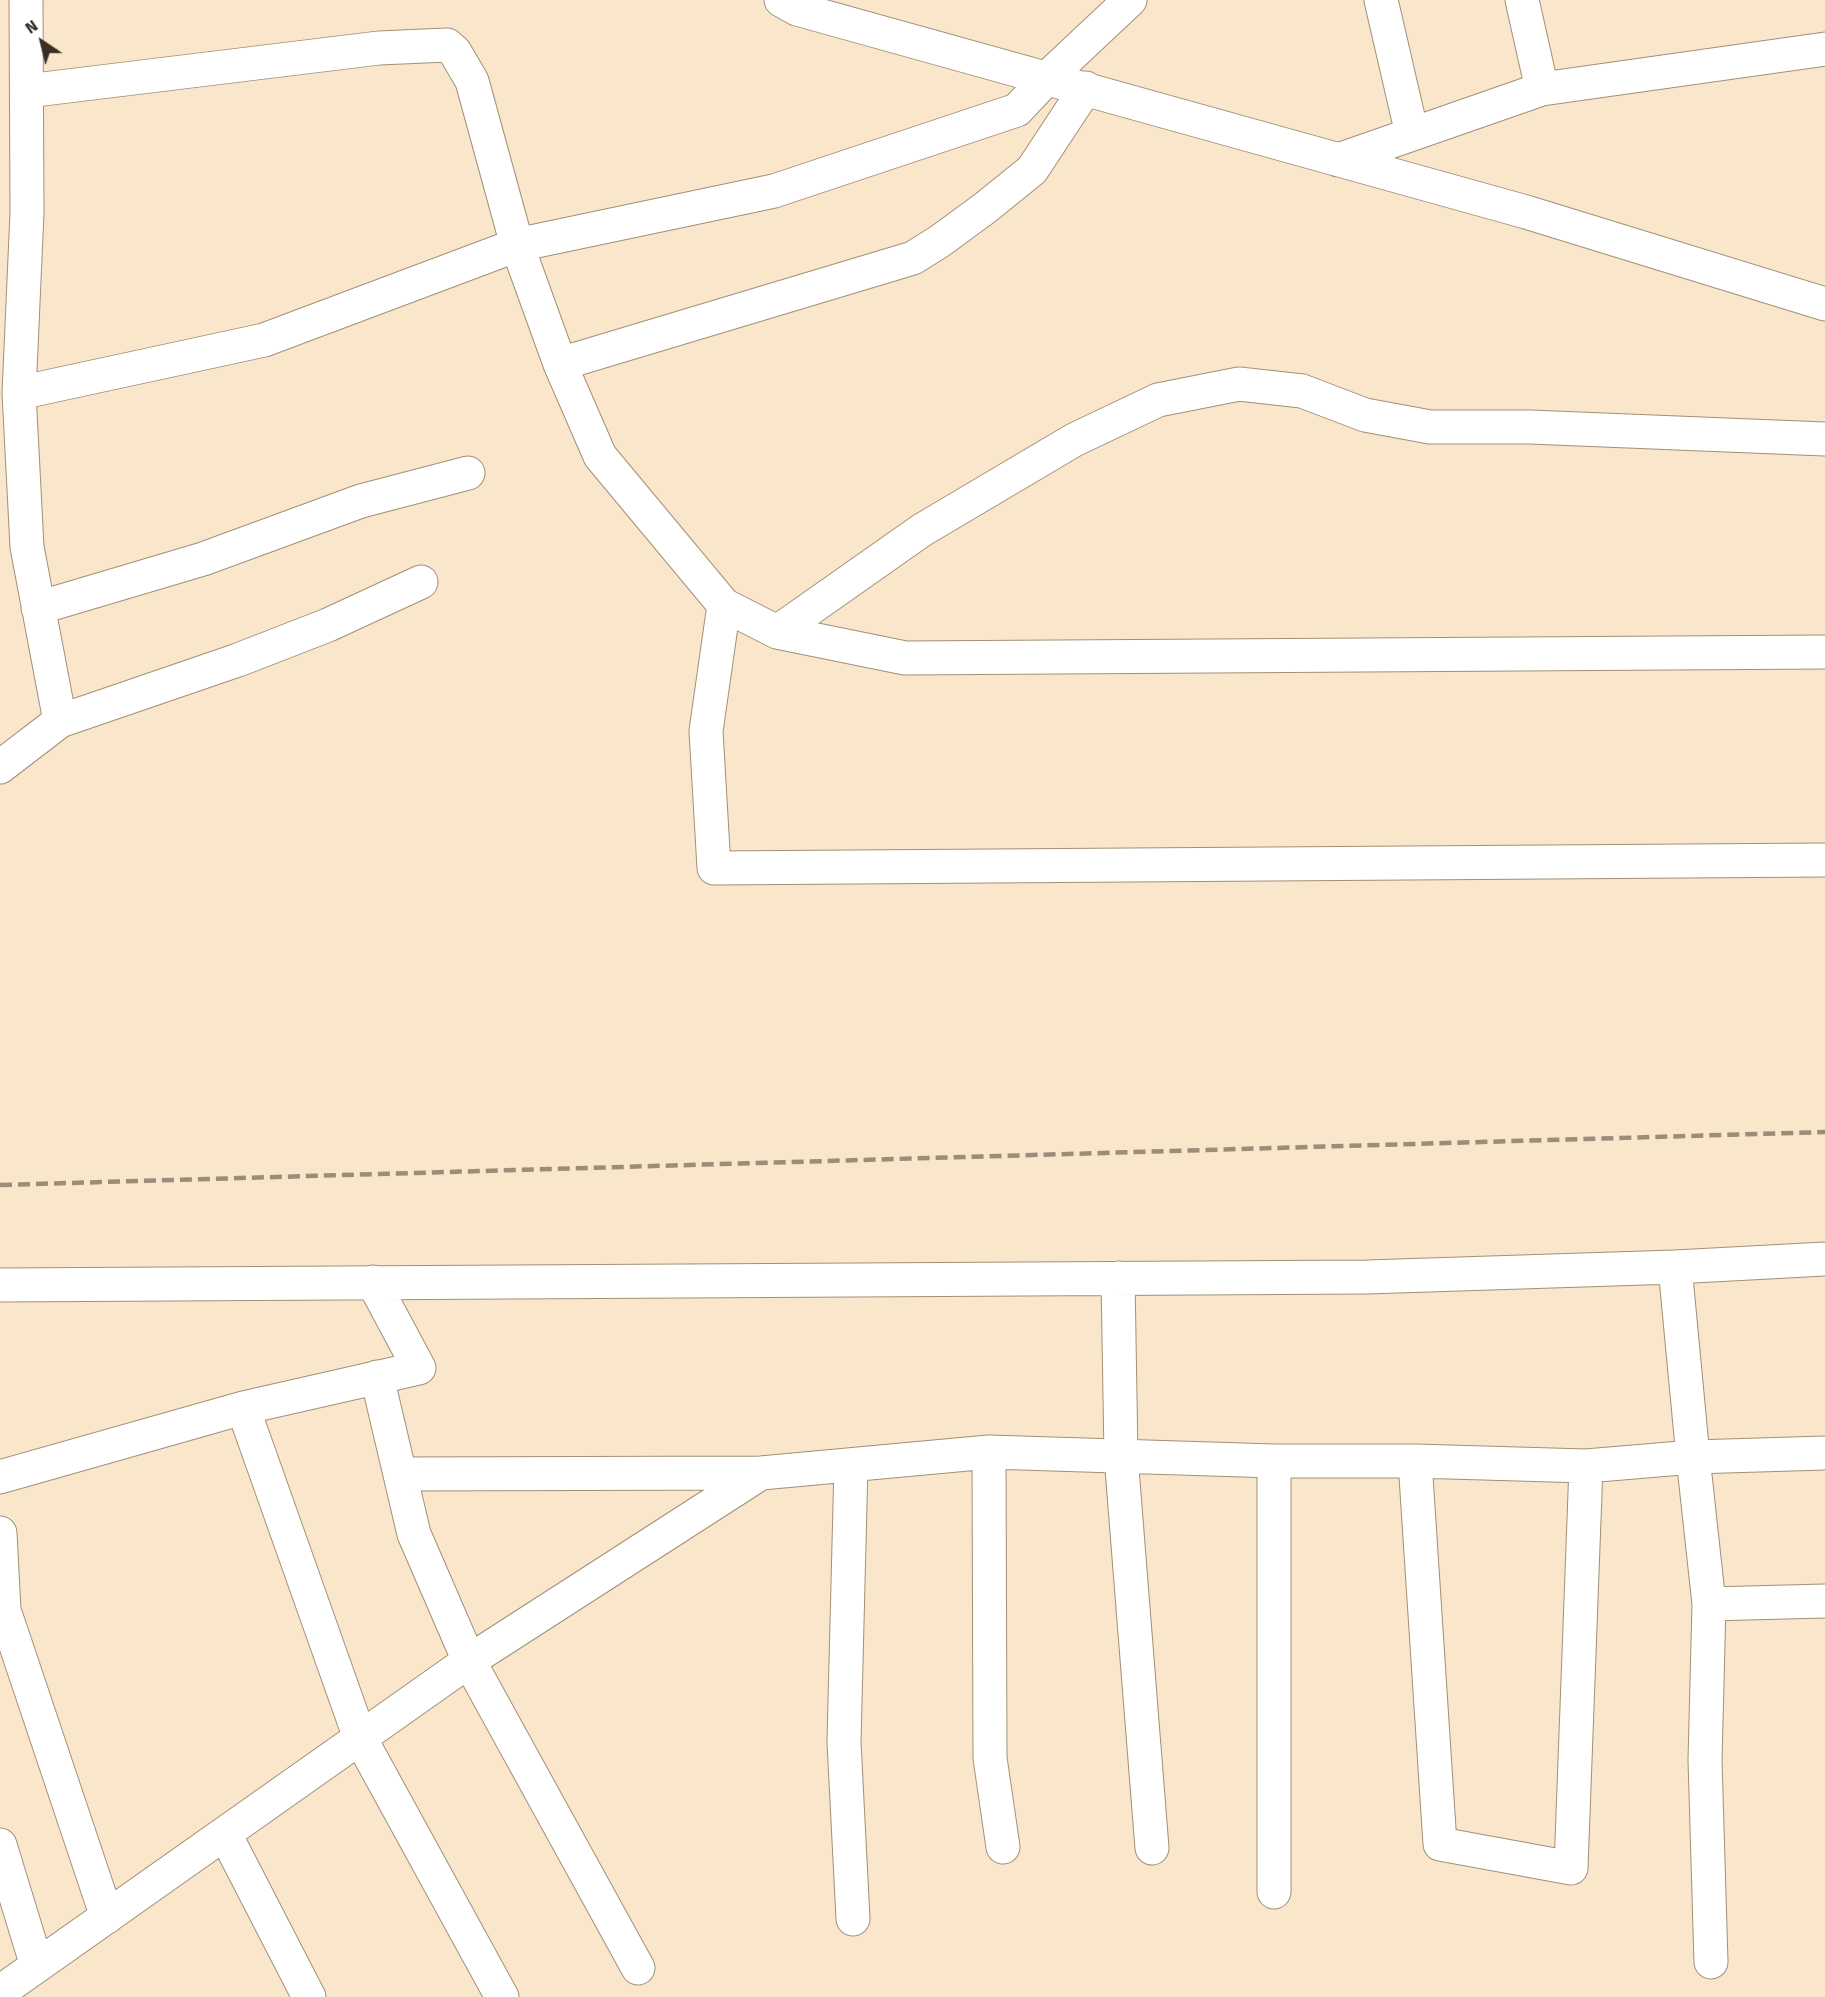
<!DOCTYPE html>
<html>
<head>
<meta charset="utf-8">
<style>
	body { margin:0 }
	#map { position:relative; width:1825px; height:1997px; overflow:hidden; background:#f9e6cb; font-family:"Fira Sans",sans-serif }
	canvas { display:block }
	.north { position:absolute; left:12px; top:12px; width:60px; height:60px; -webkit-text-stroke:4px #fff; paint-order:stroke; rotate:325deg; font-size:16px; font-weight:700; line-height:24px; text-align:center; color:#372f25 }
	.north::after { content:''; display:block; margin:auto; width:21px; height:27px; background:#372f25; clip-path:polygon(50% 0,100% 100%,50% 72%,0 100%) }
</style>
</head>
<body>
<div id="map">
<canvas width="1825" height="1997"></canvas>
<div class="north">N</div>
</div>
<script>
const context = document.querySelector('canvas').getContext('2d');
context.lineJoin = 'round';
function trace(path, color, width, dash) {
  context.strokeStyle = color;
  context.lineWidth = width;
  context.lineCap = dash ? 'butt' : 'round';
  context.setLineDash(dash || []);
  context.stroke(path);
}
const minor = new Path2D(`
	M 26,0 L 27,213 L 19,393 L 27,547 L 60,721
	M 781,0 L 797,9 L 1526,212 L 1825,304
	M 1381,0 L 1412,134
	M 1522,0 L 1542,89
	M 27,91 L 379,48 L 447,45 L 455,52 L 472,81 L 517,245 L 560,364 L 600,456 L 724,605 L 777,632 L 905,658 L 1825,652
	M 1338,160 L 1542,89 L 1825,49
	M 560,364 L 913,258 L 940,241 L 985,208 L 1032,170 L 1086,88
	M 19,393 L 264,340 L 517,245 L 774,191 L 1017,110 L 1047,78 L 1130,0
	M 724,605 L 706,731 L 714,868 L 1825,860
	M 38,608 L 203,559 L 361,501 L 468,473
	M 777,632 L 922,530 L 1074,440 L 1158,400 L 1239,384 L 1302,391 L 1365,415 L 1430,427 L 1530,427 L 1825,439
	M 0,767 L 60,721 L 238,660 L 328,625 L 421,582
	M 1118,1278 L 1121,1456 L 1152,1848
	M 0,1285 L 1367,1277 L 1675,1267 L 1825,1259
	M 377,1377 L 414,1534 L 469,1661 L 638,1968
	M 243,1408 L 360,1738 L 502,1997
	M 989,1452 L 990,1758 L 1003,1847
	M 1415,1461 L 1586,1466
	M 851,1465 L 844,1742 L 853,1919
	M 400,1474 L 761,1473
	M 0,1477 L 243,1408 L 419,1368 L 373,1282
	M 0,1533 L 4,1610 L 107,1917
	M 1709,1604 L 1825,1601
	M 225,1834 L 309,1997
	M 0,1845 L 37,1966
	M 1274,1892 L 1274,1461
	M 1711,1962 L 1705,1760 L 1709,1604 L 1693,1457 L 1825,1453
	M 0,1992 L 469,1661 L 761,1473 L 989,1452 L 1274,1461 L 1415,1461 L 1440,1844 L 1571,1868 L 1586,1466 L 1693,1457 L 1675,1267`);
const rail = new Path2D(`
	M 0,1185 L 1825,1132`);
trace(minor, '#a29077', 35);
trace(minor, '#fff', 33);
trace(rail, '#9a8d7a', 4.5, [12, 6]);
</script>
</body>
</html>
